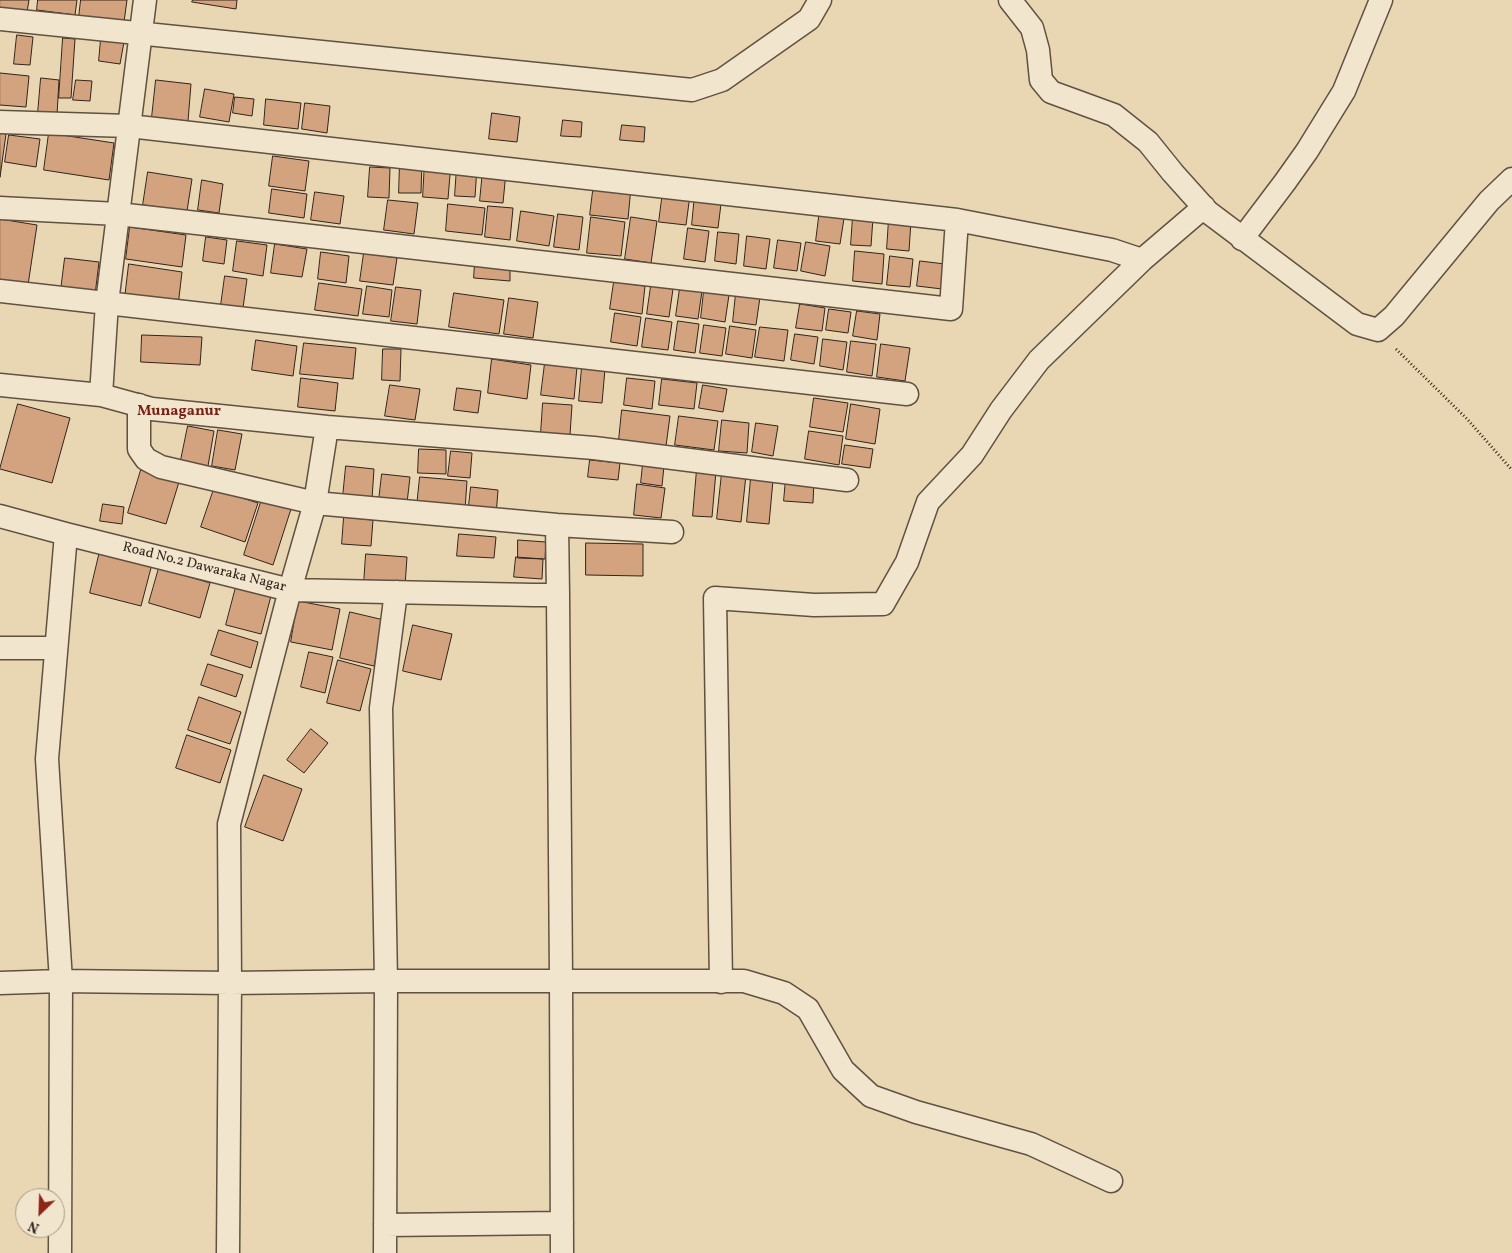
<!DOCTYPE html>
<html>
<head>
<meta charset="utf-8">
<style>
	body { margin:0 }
	#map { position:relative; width:1512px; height:1253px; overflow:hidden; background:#e9d7b4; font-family:Vollkorn,serif }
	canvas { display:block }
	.north { position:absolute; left:15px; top:1188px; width:50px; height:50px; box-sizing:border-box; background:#f1e5ce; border:1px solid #a59886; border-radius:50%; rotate:204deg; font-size:14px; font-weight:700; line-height:20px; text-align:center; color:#32241b }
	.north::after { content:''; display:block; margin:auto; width:18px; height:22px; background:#8f2418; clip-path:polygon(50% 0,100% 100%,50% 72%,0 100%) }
</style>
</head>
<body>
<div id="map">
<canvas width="1512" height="1253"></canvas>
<div class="north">N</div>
</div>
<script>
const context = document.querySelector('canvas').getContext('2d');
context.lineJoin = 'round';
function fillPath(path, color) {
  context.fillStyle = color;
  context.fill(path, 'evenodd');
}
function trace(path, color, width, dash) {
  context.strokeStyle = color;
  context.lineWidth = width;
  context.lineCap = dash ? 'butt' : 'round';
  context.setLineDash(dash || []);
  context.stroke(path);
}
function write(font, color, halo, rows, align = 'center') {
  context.font = font + ' Vollkorn,serif';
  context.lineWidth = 4;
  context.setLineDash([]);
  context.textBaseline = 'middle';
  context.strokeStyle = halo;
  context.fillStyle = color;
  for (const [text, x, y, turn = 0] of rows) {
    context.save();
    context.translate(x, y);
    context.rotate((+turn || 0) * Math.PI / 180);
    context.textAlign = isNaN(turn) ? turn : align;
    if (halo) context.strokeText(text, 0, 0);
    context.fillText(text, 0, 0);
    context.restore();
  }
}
const building = new Path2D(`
	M 0,0 L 29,0 L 27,12 L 0,8 Z
	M 38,0 L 77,0 L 75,15 L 37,10 Z
	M 81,0 L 127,0 L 124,22 L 79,17 Z
	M 193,0 L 237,0 L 236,9 L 192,2 Z
	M 17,35 L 33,37 L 30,65 L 14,64 Z
	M 63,38 L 75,39 L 71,98 L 59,98 Z
	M 101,39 L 124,42 L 120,64 L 99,61 Z
	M 0,73 L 29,76 L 26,107 L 0,105 Z
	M 41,78 L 59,80 L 57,115 L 38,113 Z
	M 76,80 L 92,81 L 90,101 L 73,100 Z
	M 156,80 L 191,84 L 188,121 L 152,117 Z
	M 205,89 L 234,94 L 229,122 L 200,117 Z
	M 235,97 L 254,99 L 252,116 L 233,113 Z
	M 266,99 L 301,103 L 298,129 L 264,125 Z
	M 305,103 L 330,106 L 327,133 L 302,129 Z
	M 492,113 L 520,117 L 517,142 L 489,139 Z
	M 563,120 L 582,122 L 581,137 L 561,136 Z
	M 622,125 L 645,127 L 644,142 L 620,140 Z
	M 0,133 L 6,134 L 0,177 Z
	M 49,133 L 114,143 L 109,180 L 44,170 Z
	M 9,135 L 40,139 L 36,167 L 5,162 Z
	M 273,156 L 309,161 L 305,191 L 269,186 Z
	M 425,161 L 451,163 L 448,199 L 423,197 Z
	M 400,162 L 422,162 L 421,193 L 399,193 Z
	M 457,166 L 477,167 L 475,197 L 455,196 Z
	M 370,167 L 390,168 L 389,198 L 368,197 Z
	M 483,170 L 506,172 L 503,203 L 480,201 Z
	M 148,172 L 192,179 L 187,211 L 143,205 Z
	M 202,180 L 223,184 L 219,213 L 198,210 Z
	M 594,183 L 631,187 L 628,219 L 590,215 Z
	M 272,189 L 307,194 L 304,218 L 269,213 Z
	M 663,191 L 690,195 L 686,225 L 659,222 Z
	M 315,192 L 344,196 L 340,224 L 311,220 Z
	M 695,194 L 722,196 L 718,228 L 692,225 Z
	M 388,200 L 418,203 L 414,234 L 384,230 Z
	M 448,204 L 485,208 L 482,235 L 446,231 Z
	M 488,206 L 513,208 L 510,240 L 485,237 Z
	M 820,209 L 845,212 L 840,244 L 816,241 Z
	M 521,211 L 554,216 L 549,246 L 517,241 Z
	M 558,214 L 583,217 L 579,250 L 554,247 Z
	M 853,216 L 873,218 L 871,246 L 851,245 Z
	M 591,217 L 625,222 L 621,256 L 587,253 Z
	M 631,217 L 657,221 L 651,263 L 625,259 Z
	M 0,219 L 37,225 L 28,285 L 0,281 Z
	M 889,219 L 911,221 L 909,251 L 887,249 Z
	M 130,227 L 186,235 L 182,267 L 126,259 Z
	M 688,228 L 709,231 L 705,262 L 684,259 Z
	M 718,232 L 739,234 L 736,264 L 715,261 Z
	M 747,236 L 770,239 L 766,269 L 744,266 Z
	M 206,237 L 227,240 L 224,264 L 203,261 Z
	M 778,240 L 801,243 L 797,271 L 774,268 Z
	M 237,241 L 267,245 L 263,276 L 233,271 Z
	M 806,242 L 830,246 L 825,276 L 801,271 Z
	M 275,244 L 307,249 L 302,277 L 271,273 Z
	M 855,251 L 884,254 L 882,284 L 853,281 Z
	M 321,252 L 349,256 L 346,283 L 318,279 Z
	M 364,253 L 397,258 L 393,285 L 360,281 Z
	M 890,256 L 913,259 L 910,287 L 887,285 Z
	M 65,258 L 99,262 L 95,295 L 61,290 Z
	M 920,261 L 945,264 L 942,289 L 917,286 Z
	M 475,263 L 510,265 L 510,281 L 474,278 Z
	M 129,264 L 182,272 L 178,306 L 125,298 Z
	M 225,276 L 247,279 L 243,308 L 221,305 Z
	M 614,282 L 645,286 L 642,314 L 610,309 Z
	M 319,283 L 362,289 L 358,316 L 315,310 Z
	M 367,286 L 392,290 L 389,317 L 363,314 Z
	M 651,286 L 673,289 L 669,317 L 647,314 Z
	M 396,287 L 421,290 L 417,324 L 391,321 Z
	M 680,288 L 702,291 L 698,319 L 676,316 Z
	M 704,291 L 729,295 L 725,322 L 701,318 Z
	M 454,293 L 504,300 L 499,334 L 449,327 Z
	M 736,293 L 760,297 L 756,325 L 733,322 Z
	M 509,298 L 538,302 L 533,338 L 504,334 Z
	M 800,304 L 825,308 L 822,331 L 796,328 Z
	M 829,309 L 851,312 L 848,333 L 826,330 Z
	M 857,311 L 880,314 L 877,340 L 853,336 Z
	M 615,313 L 641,317 L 637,346 L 611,342 Z
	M 646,318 L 672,322 L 668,350 L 642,347 Z
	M 678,321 L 699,324 L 695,353 L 674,350 Z
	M 704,325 L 726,328 L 722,356 L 700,353 Z
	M 730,326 L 756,330 L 752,358 L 726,354 Z
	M 760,327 L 788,330 L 784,361 L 755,357 Z
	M 795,334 L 818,337 L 814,364 L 791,360 Z
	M 142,335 L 202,337 L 200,365 L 141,362 Z
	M 823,339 L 847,342 L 843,370 L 820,366 Z
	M 256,340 L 297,346 L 293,376 L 252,370 Z
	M 851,341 L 876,344 L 872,376 L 847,372 Z
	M 304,343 L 356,348 L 353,379 L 300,374 Z
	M 881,344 L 910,348 L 905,381 L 877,377 Z
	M 383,349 L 401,349 L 400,381 L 382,380 Z
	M 492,359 L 531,365 L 527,399 L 488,393 Z
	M 545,363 L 577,367 L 574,399 L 541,395 Z
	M 582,367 L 605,369 L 602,403 L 579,401 Z
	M 301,378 L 338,383 L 335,411 L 298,407 Z
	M 627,378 L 655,381 L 652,409 L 624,405 Z
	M 662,379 L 697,383 L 694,409 L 659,405 Z
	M 390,385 L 420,389 L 415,420 L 385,416 Z
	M 703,385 L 727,389 L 723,412 L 699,408 Z
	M 457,388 L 481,391 L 478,413 L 454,410 Z
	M 814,398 L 848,403 L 843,432 L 810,427 Z
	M 543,403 L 572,405 L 570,435 L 541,433 Z
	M 18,404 L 70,418 L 52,483 L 0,469 Z
	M 851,404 L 880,409 L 875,444 L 846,439 Z
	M 622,410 L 670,416 L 666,446 L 619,440 Z
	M 679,416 L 718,421 L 714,450 L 675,445 Z
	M 722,420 L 749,423 L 747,453 L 719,451 Z
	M 756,423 L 778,426 L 773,456 L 752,452 Z
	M 188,426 L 214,431 L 208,466 L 181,460 Z
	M 218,430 L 242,434 L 235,470 L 212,466 Z
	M 809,431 L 843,436 L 839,465 L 805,459 Z
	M 845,445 L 873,449 L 870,468 L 842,464 Z
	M 419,449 L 446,450 L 446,474 L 418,473 Z
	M 451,451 L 472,453 L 470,478 L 448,476 Z
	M 590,460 L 620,463 L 618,480 L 588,477 Z
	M 643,464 L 664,466 L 662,486 L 641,483 Z
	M 346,466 L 374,469 L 372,499 L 343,497 Z
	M 697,469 L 716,471 L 712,517 L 693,516 Z
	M 141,470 L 179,482 L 166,524 L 128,513 Z
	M 722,473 L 746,475 L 741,522 L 717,519 Z
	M 382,474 L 410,477 L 407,503 L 379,500 Z
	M 420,477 L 467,481 L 465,510 L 417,506 Z
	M 751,478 L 773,480 L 769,524 L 747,522 Z
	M 786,478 L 814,480 L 813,503 L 784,501 Z
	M 637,484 L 665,488 L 661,518 L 634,515 Z
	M 471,487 L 498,490 L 496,516 L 468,514 Z
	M 214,489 L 258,503 L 245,542 L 201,527 Z
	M 262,499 L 291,509 L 273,565 L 244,555 Z
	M 103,504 L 124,507 L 122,524 L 100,521 Z
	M 344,517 L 373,520 L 371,546 L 342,544 Z
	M 459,534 L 496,537 L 494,558 L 457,556 Z
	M 518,540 L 546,542 L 545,559 L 518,558 Z
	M 586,543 L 643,544 L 643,576 L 586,575 Z
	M 100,551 L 152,564 L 141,606 L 90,593 Z
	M 366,554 L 407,557 L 405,586 L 364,584 Z
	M 516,557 L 543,559 L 542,579 L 514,577 Z
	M 159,568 L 210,583 L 200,618 L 149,603 Z
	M 236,587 L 271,596 L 261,634 L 226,625 Z
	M 298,601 L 340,609 L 332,650 L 291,642 Z
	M 350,612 L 384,620 L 374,666 L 340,658 Z
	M 413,625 L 452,634 L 441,680 L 403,671 Z
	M 219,630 L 258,642 L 251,668 L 211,655 Z
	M 309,652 L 333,657 L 325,693 L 301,687 Z
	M 338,660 L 371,669 L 360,711 L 327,703 Z
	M 208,664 L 243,675 L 236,697 L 201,685 Z
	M 199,697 L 241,712 L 230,744 L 188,730 Z
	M 311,729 L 328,743 L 304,773 L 287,760 Z
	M 187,735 L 231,750 L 220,783 L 176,768 Z
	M 264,775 L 302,789 L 283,841 L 245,827 Z`);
const path = new Path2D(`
	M 1396,349 L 1468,420 L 1512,470`);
const minor = new Path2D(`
	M 1010,0 L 1032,28 L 1038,50 L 1041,80 L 1051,92 L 1114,115 L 1148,142 L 1173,173 L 1208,212 L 1357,324 L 1378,330 L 1394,316 L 1489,201 L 1512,179
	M 0,19 L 692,90 L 722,80 L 809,19 L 820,0
	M 0,122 L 129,126 L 957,220 L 1112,250 L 1142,260 L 1204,207
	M 0,208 L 118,214 L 951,309 L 957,220
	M 1242,239 L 1285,182 L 1307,151 L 1344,91 L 1381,0
	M 0,291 L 907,394
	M 0,385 L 101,395 L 152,409 L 327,427 L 594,448 L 847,480
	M 101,395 L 107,303 L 145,0
	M 139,405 L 139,449 L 146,459 L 161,467 L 315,503 L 557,525 L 672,532
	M 0,516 L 66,534 L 290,590 L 533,595 L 558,595 L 557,525
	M 558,595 L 561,980 L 562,1253
	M 0,648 L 56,648
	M 721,982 L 715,598 L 814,605 L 883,604 L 907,562 L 928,502 L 972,455 L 1001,410 L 1039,360 L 1142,260
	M 0,983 L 61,981 L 230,983 L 386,981 L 744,981 L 784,993 L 808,1009 L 843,1070 L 871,1096 L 916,1112 L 1031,1144 L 1111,1181
	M 385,1225 L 562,1223
	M 60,1253 L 61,981 L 47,759 L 66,534
	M 228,1253 L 230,983 L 229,824 L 290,590 L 315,503 L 327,427
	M 385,1253 L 386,981 L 381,708 L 396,592`);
const streetNames = [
	["Road No.2 Dawaraka Nagar",204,568,14]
];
const neighbourhoodNames = [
	["Munaganur",179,412]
];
fillPath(building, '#d3a27e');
trace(building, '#32241b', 1);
trace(minor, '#605141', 25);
trace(path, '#32241b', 3, [1, 2.5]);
trace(minor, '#f1e5ce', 22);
write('14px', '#32241b', '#f1e5ce', streetNames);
write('bold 15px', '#7a1f14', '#f1e5ce', neighbourhoodNames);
</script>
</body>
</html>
